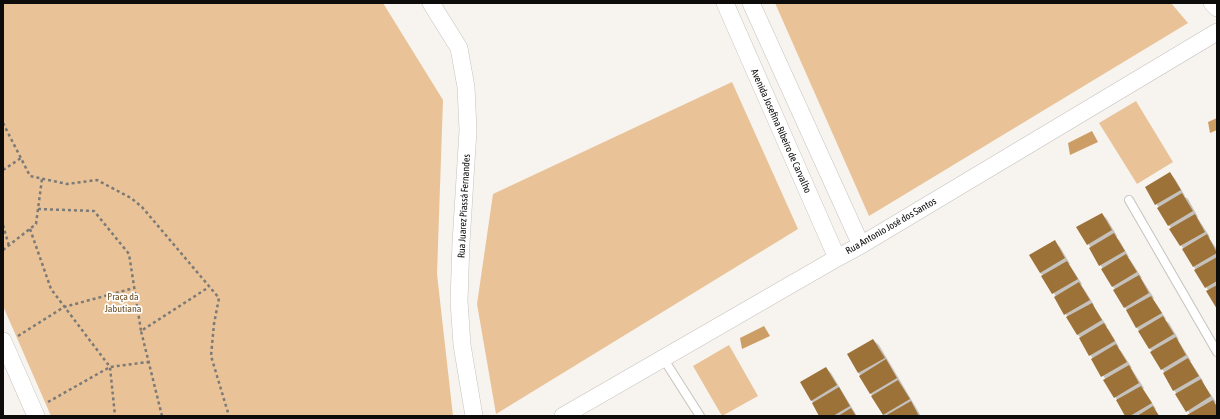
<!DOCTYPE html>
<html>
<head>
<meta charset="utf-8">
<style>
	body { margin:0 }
	#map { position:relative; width:1220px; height:419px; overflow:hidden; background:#f7f3ee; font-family:"Asap Condensed",sans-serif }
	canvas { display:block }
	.frame { position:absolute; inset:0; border:4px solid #0d0c0b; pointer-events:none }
</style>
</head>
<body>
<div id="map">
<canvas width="1220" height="419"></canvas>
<div class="frame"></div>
</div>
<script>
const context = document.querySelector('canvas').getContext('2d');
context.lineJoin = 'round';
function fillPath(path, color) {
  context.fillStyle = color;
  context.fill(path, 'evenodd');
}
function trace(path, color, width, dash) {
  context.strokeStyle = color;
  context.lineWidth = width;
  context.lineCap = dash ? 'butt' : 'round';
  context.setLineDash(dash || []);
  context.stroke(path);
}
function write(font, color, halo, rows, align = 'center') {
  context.font = font + ' "Asap Condensed",sans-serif';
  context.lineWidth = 3.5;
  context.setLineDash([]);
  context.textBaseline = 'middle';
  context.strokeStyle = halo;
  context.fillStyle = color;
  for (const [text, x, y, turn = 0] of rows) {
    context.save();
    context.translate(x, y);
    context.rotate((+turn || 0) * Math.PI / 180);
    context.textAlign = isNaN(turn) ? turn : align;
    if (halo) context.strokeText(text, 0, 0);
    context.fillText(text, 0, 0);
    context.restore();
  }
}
const green = new Path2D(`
	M 3,3 L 383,3 L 443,100 L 437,274 L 453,416 L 51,416 L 3,306 Z
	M 775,3 L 1171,3 L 1188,23 L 869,216 Z
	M 732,82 L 798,229 L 496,414 L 477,304 L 493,194 Z
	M 1136,101 L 1173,162 L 1137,184 L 1099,123 Z
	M 729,345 L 758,396 L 722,416 L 693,366 Z`);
const water = new Path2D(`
	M 1217,118 L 1217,130 L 1210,133 L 1208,122 Z
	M 1092,131 L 1098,142 L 1070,155 L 1068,143 Z
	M 764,326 L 770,336 L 742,349 L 740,338 Z`);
const shadow = new Path2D(`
	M 1170,173 L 1175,179 L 1185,196 L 1184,196 L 1188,199 L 1198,217 L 1197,217 L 1210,237 L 1209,238 L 1217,249 L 1217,307 L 1209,291 L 1206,287 L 1159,208 L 1146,187 Z
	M 1102,214 L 1107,219 L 1117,236 L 1116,237 L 1119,240 L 1129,257 L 1128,257 L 1131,261 L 1142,278 L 1141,278 L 1154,298 L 1153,299 L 1166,319 L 1165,320 L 1169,323 L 1179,340 L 1178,340 L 1191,361 L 1190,361 L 1203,381 L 1202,382 L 1216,402 L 1215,403 L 1217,405 L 1217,416 L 1190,416 L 1190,414 L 1174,390 L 1165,373 L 1162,369 L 1153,352 L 1150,349 L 1140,331 L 1137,328 L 1103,269 L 1090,249 L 1091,248 L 1078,228 Z
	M 1054,241 L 1060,247 L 1070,264 L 1069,264 L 1082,284 L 1081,285 L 1084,289 L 1094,305 L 1093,306 L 1107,326 L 1106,327 L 1109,330 L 1119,347 L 1118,348 L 1121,351 L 1132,368 L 1131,368 L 1144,388 L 1143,389 L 1156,409 L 1155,410 L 1160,416 L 1126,416 L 1106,380 L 1092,359 L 1093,359 L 1080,339 L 1081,338 L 1078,335 L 1044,276 L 1040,273 Z
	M 873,340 L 879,345 L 921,416 L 885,416 L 883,414 L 848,355 Z
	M 826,368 L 831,373 L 857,416 L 821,416 L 801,383 Z`);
const building = new Path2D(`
	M 1170,172 L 1181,190 L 1155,205 L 1145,187 Z
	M 1182,193 L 1193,211 L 1168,226 L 1157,208 Z
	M 1102,213 L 1112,230 L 1087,245 L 1076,227 Z
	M 1195,214 L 1205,232 L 1180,246 L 1169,229 Z
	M 1114,233 L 1125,251 L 1099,266 L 1089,248 Z
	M 1207,234 L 1217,253 L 1193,267 L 1182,249 Z
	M 1055,240 L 1065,258 L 1040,273 L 1029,255 Z
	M 1126,254 L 1137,272 L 1112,287 L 1101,269 Z
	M 1217,257 L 1217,281 L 1205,288 L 1194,270 Z
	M 1067,261 L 1078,279 L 1052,294 L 1041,276 Z
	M 1139,275 L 1149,293 L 1124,308 L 1113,290 Z
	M 1079,282 L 1090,300 L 1064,315 L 1054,297 Z
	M 1217,285 L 1217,309 L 1206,291 Z
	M 1151,296 L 1162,313 L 1136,328 L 1126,310 Z
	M 1092,303 L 1102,320 L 1077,335 L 1066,317 Z
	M 1163,316 L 1174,334 L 1149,349 L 1138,331 Z
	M 1104,323 L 1115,341 L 1089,356 L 1079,338 Z
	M 1176,337 L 1186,355 L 1161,370 L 1150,352 Z
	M 873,339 L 885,358 L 858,373 L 847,354 Z
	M 1116,344 L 1127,362 L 1101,377 L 1091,359 Z
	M 1188,358 L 1199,376 L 1173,391 L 1163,373 Z
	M 886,359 L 897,378 L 870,394 L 859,376 Z
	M 1129,365 L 1139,383 L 1114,398 L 1103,380 Z
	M 826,367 L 837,385 L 811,401 L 800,382 Z
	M 1201,379 L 1211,396 L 1186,412 L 1175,394 Z
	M 898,380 L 910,399 L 883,415 L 871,396 Z
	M 1141,386 L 1152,403 L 1130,416 L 1125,416 L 1116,400 Z
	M 839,387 L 850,406 L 833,416 L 819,416 L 812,403 Z
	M 1213,400 L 1217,407 L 1217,416 L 1188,416 L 1187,415 Z
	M 911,401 L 919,416 L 885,416 Z
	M 1153,406 L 1159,416 L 1137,416 Z
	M 851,408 L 856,416 L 838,416 Z`);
const path = new Path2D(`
	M 3,123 L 30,176 L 67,184 L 97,180 L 131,198 L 142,207 L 219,298 L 214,324 L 211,356 L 229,416
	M 3,170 L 21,158
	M 38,209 L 94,211 L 129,254 L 141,331
	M 3,225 L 9,246
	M 30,229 L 51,289 L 110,367 L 115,416
	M 3,250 L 36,224 L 42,179
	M 18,336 L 64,307 L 134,288
	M 48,402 L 110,367 L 148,362
	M 162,416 L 141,331 L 209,287`);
const lane = new Path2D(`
	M 1129,200 L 1217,352
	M 663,358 L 700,416`);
const street = new Path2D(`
	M 431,3 L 459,48 L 466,87 L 468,130 L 461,243 L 459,301 L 462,345 L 474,416
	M 725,3 L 837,258
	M 751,3 L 861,245
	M 1212,3 L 1217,8
	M 3,341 L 36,416
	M 563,416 L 837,258 L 861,245 L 1217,32`);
const streetNames = [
	["Avenida Josefina Ribeiro de Carvalho",781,131,66],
	["Rua Juarez Piassá Fernandes",464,206,-87],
	["Rua Antonio José dos Santos",891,226,-30]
];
const parkNames = [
	["Praça da",123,297],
	["Jabutiana",123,309]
];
fillPath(green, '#e9c397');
fillPath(water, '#cc9e65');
fillPath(shadow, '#0003');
fillPath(building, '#9d7239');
trace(lane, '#c6c2be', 10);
trace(street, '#c6c2be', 18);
trace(path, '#7c7a77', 2.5, [3, 3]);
trace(lane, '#fff', 8);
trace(street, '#fff', 17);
write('10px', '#0d0c0b', '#fff', streetNames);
write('10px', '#6d4d22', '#fff', parkNames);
</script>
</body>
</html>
